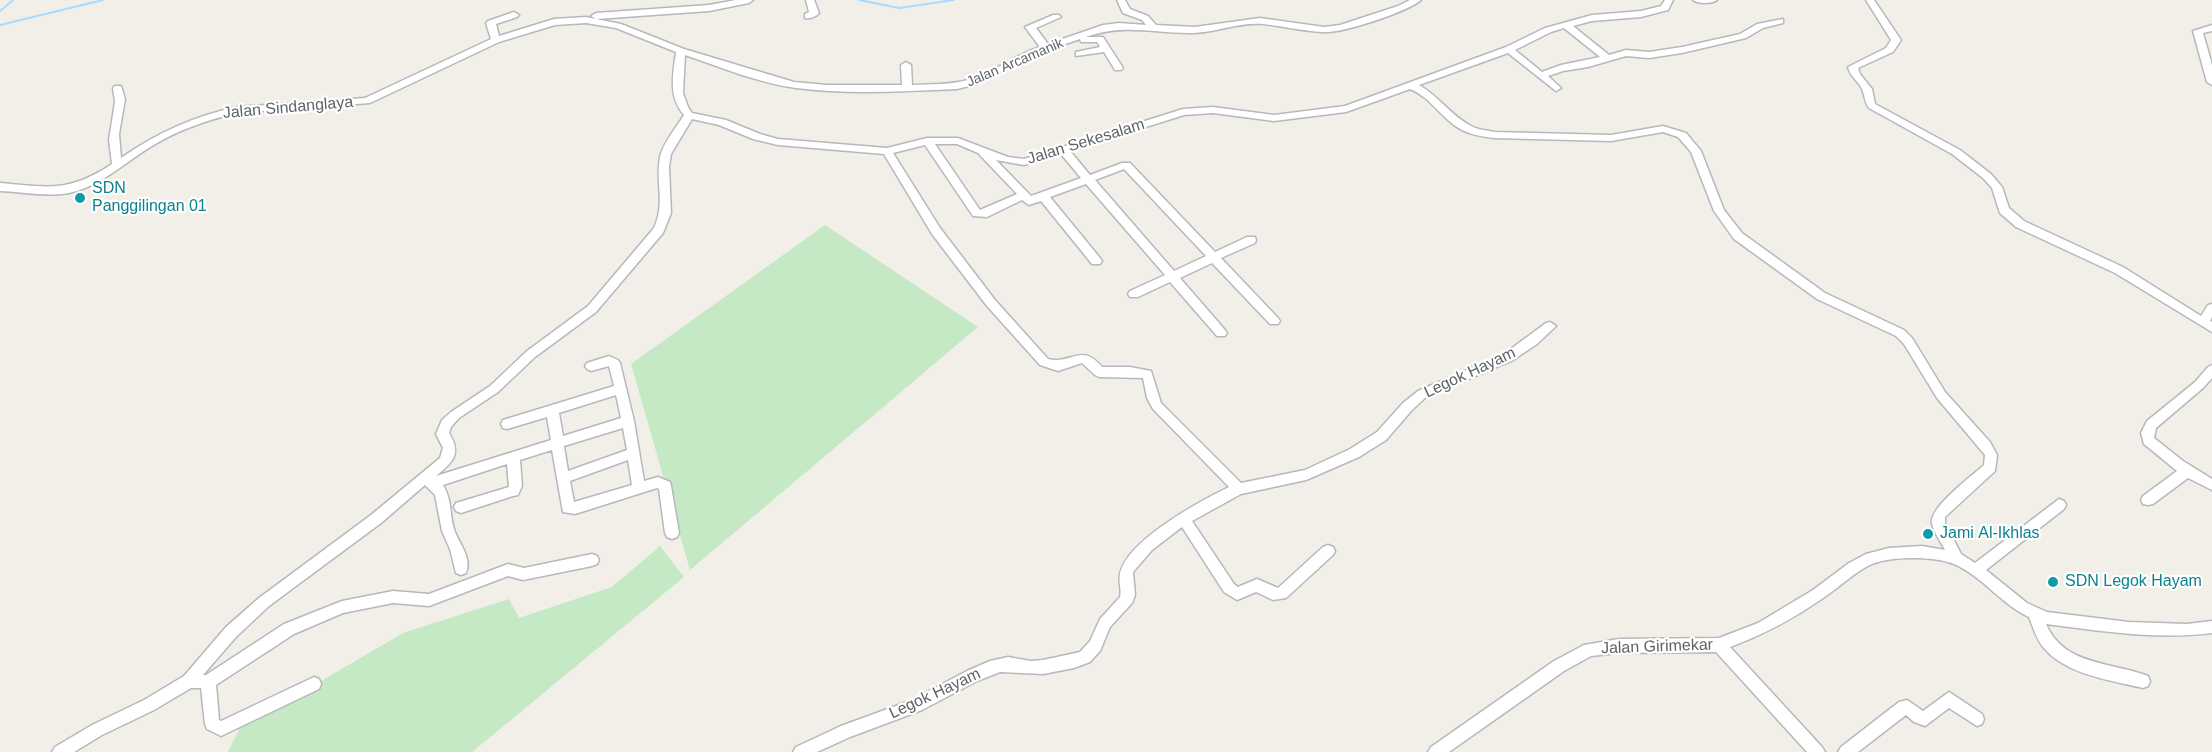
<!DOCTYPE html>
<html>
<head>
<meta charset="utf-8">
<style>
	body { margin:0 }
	canvas { display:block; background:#f1efe8 }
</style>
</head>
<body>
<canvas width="2212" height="752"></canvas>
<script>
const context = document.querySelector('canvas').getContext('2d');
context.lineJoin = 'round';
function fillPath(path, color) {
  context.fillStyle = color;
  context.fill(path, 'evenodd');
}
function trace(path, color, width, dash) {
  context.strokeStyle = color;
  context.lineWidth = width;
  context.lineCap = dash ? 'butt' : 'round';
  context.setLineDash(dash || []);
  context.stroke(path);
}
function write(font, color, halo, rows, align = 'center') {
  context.font = font + ' Arial,sans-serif';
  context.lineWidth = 4.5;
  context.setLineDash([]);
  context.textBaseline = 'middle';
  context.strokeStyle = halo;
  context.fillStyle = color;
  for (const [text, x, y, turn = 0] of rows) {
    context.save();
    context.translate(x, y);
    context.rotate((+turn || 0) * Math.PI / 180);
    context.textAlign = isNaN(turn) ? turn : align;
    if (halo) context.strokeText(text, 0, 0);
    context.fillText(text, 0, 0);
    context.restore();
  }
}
const green = new Path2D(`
	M 825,225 L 978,327 L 690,570 L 631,364 Z
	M 660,546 L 684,577 L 472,752 L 228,752 L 239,729 L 403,633 L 509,599 L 519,618 L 612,587 Z`);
const stream = new Path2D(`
	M 859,0 L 899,8 L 954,0
	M 0,11 L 13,0
	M 0,25 L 103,0`);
const minor = new Path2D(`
	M 736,0 L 753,0 L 749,3 L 709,11 L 596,19 L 591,16 L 596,13 L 709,5 Z
	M 806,0 L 814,0 L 819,13 C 816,17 810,19 805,18 L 805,14 L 809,12 Z
	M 1117,0 L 1125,0 L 1130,9 L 1148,16 L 1156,25 L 1195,27 L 1260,18 L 1324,27 L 1340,25 L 1398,6 L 1410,0 L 1421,0 C 1407,12 1341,34 1322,32 C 1302,31 1283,26 1263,24 C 1240,22 1217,32 1194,33 C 1154,34 1125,23 1086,37 L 1103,37 L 1123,68 L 1121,70 L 1115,70 L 1104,52 L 1076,56 L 1076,52 L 1100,47 L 1097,42 L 1081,42 L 1080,39 L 1031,56 L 977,84 L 957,89 C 904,91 849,95 796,88 C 758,83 721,67 685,55 L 683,93 L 688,107 L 692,113 L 726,120 L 760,134 L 778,139 L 887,148 L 927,138 L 958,138 L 1008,157 L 1024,159 L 1183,109 L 1213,107 L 1274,115 L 1345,106 L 1506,47 L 1545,28 L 1592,15 L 1641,11 L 1661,6 L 1665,0 L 1673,0 L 1668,10 L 1641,17 L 1592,21 L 1573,26 L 1609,55 L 1626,50 L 1649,52 L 1682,47 L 1740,34 L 1757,24 L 1783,19 L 1783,23 L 1763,28 L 1746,38 L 1682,53 L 1649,58 L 1626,56 L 1588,67 L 1563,71 L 1548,76 L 1561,88 L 1556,91 L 1508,53 L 1419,85 C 1439,96 1451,116 1471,126 C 1478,130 1486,130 1494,132 L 1611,135 L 1663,126 L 1686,133 L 1701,151 L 1724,210 L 1742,233 L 1825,293 L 1904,330 L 1912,338 L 1945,392 L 1990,442 L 1997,455 L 1995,471 L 1945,517 L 1945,523 L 1961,554 L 1975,563 L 2059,499 L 2064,501 L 2066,505 L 2064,509 L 1986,570 L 2027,603 L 2047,612 L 2129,622 L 2187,624 L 2212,621 L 2212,633 C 2157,640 2101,631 2046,624 C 2064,666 2112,662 2148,676 L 2150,681 L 2148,686 L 2143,688 C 2110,680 2066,675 2043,647 C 2036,638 2033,627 2029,617 C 2001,604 1982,576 1954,564 C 1934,556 1892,556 1872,564 C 1854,572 1840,587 1823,598 C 1793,619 1765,634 1730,647 L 1822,747 L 1825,752 L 1807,752 L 1716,652 L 1619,653 L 1591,656 L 1564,671 L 1449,752 L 1428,752 L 1431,747 L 1554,661 L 1584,645 L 1619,639 L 1719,638 L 1758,623 L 1813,590 L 1849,563 L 1866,554 L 1889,548 L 1922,546 L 1945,550 C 1941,542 1934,533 1932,524 C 1928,508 1972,476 1984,465 L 1985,455 L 1937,398 L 1904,344 L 1896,336 L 1817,299 L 1734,239 L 1714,211 L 1691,152 L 1678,137 L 1663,132 L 1611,141 L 1494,138 C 1479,136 1466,134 1454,125 C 1438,113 1428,96 1410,89 L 1346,112 L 1274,121 L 1213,113 L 1184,115 L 1070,151 L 1090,175 L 1122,163 L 1130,163 L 1215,252 L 1247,237 L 1255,237 L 1256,240 L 1255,243 L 1221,258 L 1278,318 L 1280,321 L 1278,324 L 1270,324 L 1212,263 L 1180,278 L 1225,330 L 1227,333 L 1225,336 L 1217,336 L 1170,282 L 1138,297 L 1130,297 L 1128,294 L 1130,291 L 1165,275 L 1086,184 L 1050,197 L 1100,258 L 1102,261 L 1100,264 L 1092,264 L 1041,201 L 1029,205 L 1022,200 L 987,217 L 973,216 L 925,145 L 893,153 L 940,228 L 995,300 L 1048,359 C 1072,365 1081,342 1102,367 L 1130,367 L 1151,371 L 1161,403 L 1241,483 L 1305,470 L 1350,449 L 1377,432 L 1403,403 L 1418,391 L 1504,354 L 1546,323 L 1550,322 L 1556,326 L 1537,344 L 1513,360 L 1426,397 L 1412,410 L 1386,440 L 1359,457 L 1306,480 L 1241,494 L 1192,521 L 1234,584 L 1238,587 L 1257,579 L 1278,588 L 1323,547 L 1328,545 L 1333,547 L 1335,551 L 1333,555 L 1286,598 L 1273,600 L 1256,592 L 1237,600 L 1224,592 L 1182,527 L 1152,550 L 1133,572 L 1135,595 L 1132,603 L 1110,627 L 1100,651 L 1090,662 L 1074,668 L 1043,674 L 1000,672 L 977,681 L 922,710 L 850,737 L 817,752 L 793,752 L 796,747 L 841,726 L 912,700 L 967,671 L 990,661 L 1008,657 L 1031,661 L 1043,660 L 1080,652 L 1090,641 L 1100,619 L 1120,597 C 1122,589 1118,582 1120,574 C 1126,541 1200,501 1229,487 L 1153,409 L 1147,398 L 1143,378 L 1099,377 L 1095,375 L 1082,363 L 1058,371 L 1040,365 L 987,306 L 932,234 L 884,154 L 778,145 L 753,139 L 719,125 L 692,119 L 671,154 L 669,167 L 671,213 L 663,233 L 596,312 L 535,357 L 498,392 L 459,418 L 451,427 L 449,433 C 462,454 453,462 436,476 L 551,440 L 547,417 L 507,429 L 503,428 L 501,424 L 503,420 L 614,386 L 609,366 L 591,371 L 587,369 L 585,366 L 587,363 L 609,356 L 618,360 L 620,363 L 634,421 L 644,481 L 658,477 L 670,482 L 671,486 L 679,533 L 677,537 L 672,539 L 667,537 L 665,533 L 659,489 L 657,488 L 575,514 L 563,512 L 552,450 L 520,460 L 522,486 L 518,495 L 513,496 L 461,513 L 456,511 L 454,507 L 456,503 L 509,487 L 507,464 L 443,485 C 453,502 449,516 455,532 C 460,544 472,559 466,573 L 461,575 L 456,573 L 450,549 L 442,531 L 435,495 L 425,485 L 381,523 L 269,606 L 236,637 L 203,675 L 206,675 L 284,624 L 342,601 L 393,591 L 429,594 L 508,564 L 524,568 L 592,554 L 597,556 L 599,560 L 597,564 L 592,566 L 523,580 L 508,576 L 429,606 L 393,603 L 343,613 L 294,634 L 216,685 L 219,720 L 221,721 L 314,677 L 319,679 L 321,684 L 319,689 L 221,736 L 207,729 L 205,724 L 201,688 L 191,688 L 154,710 L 102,735 L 74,752 L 52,752 L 55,747 L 92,725 L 144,700 L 184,676 L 226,627 L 259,598 L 371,515 L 440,458 L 443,448 L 436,434 L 442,420 L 451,412 L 490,386 L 527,351 L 588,306 L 654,228 C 666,201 655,184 660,157 C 663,143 676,128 684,115 C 668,97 673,74 676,52 L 616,28 L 586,23 L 555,25 L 499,42 L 370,103 L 237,113 C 207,120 178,130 152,146 C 124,163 101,186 69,193 C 46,197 23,192 0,191 L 0,183 C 49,187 68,193 112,164 L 109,140 L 115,102 L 113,88 L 115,86 L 121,86 L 125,99 L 119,134 L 121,158 C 157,133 194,116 237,107 L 365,98 L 491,39 L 486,23 L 488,21 L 514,12 L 519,15 L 517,17 L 496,24 L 499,36 L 554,19 L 586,17 L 621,24 L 684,49 L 794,82 L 827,85 L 902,85 L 901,65 L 906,62 L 911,65 L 912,85 C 930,84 950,85 968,80 C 991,74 1015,55 1040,47 L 1025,27 L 1053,15 L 1059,15 L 1061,17 L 1036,28 L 1048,44 L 1103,25 L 1119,23 L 1146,25 L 1142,20 L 1123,13 ZM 1564,28 L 1600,57 L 1561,65 L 1542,72 L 1515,50 L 1551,32 ZM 935,144 L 957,144 L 978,153 L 1017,194 L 980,210 ZM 1061,154 L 1081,178 L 1031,196 L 996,160 L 1024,165 ZM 1124,169 L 1206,256 L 1174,271 L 1095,180 ZM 616,395 L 621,418 L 563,436 L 559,413 ZM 623,428 L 627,450 L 568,471 L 564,446 ZM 628,460 L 632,485 L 574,502 L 570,481 Z
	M 1693,0 L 1717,0 C 1712,4 1698,4 1693,0 Z
	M 1866,0 L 1874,0 L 1901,40 L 1893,52 L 1858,68 L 1860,74 L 1872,89 L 1875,104 L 1960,150 L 1991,174 L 2002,187 L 2009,208 L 2024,221 L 2123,267 L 2201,316 L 2208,305 L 2212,304 L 2212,317 L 2210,321 L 2212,322 L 2212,332 L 2115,273 L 2016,227 L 2000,213 L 1992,188 L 1983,178 L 1952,154 L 1869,108 C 1864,101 1865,96 1862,89 C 1858,80 1850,77 1848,67 L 1886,48 L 1891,40 Z
	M 2212,25 L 2212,31 L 2203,33 L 2212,65 L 2212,85 L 2207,82 L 2193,31 Z
	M 2212,365 L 2212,378 L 2203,388 L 2156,428 L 2154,438 L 2183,461 L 2212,479 L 2212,490 L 2188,478 L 2153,504 L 2148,505 L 2143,504 L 2141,500 L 2143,496 L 2177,471 L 2144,444 L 2141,433 L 2147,421 L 2195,382 L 2208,367 Z
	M 1949,692 L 1982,714 L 1984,719 L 1982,724 L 1977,726 L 1949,708 L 1925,726 L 1914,722 L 1906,715 L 1858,752 L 1838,752 L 1841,747 L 1899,702 L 1907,700 L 1923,711 Z`);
const markers = [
	[80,198,6,"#0f9aa8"],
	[1928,534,6,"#0f9aa8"],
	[2053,582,6,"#0f9aa8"]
];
const farStreetnames = [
	["Jalan Arcamanik",1015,63,-23]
];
const streetNames = [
	["Jalan Sindanglaya",288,108,-5],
	["Jalan Sekesalam",1086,142,-17],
	["Legok Hayam",1470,373,-25],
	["Jalan Girimekar",1657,647,-2],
	["Legok Hayam",935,694,-25]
];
const cultureNames = [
	["SDN",92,189],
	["Panggilingan 01",92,207],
	["Jami Al-Ikhlas",1940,534],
	["SDN Legok Hayam",2065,582]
];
fillPath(green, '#c5e8c5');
trace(stream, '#aadaff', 2);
trace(minor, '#b5b8bc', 3);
fillPath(minor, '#fff');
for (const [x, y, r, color] of markers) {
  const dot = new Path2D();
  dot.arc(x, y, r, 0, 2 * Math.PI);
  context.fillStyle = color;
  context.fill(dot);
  trace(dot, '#fff', 2);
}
write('14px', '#5f6368', '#fff', farStreetnames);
write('16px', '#5f6368', '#fff', streetNames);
write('16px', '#0d838f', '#fff', cultureNames, 'left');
</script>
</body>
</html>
